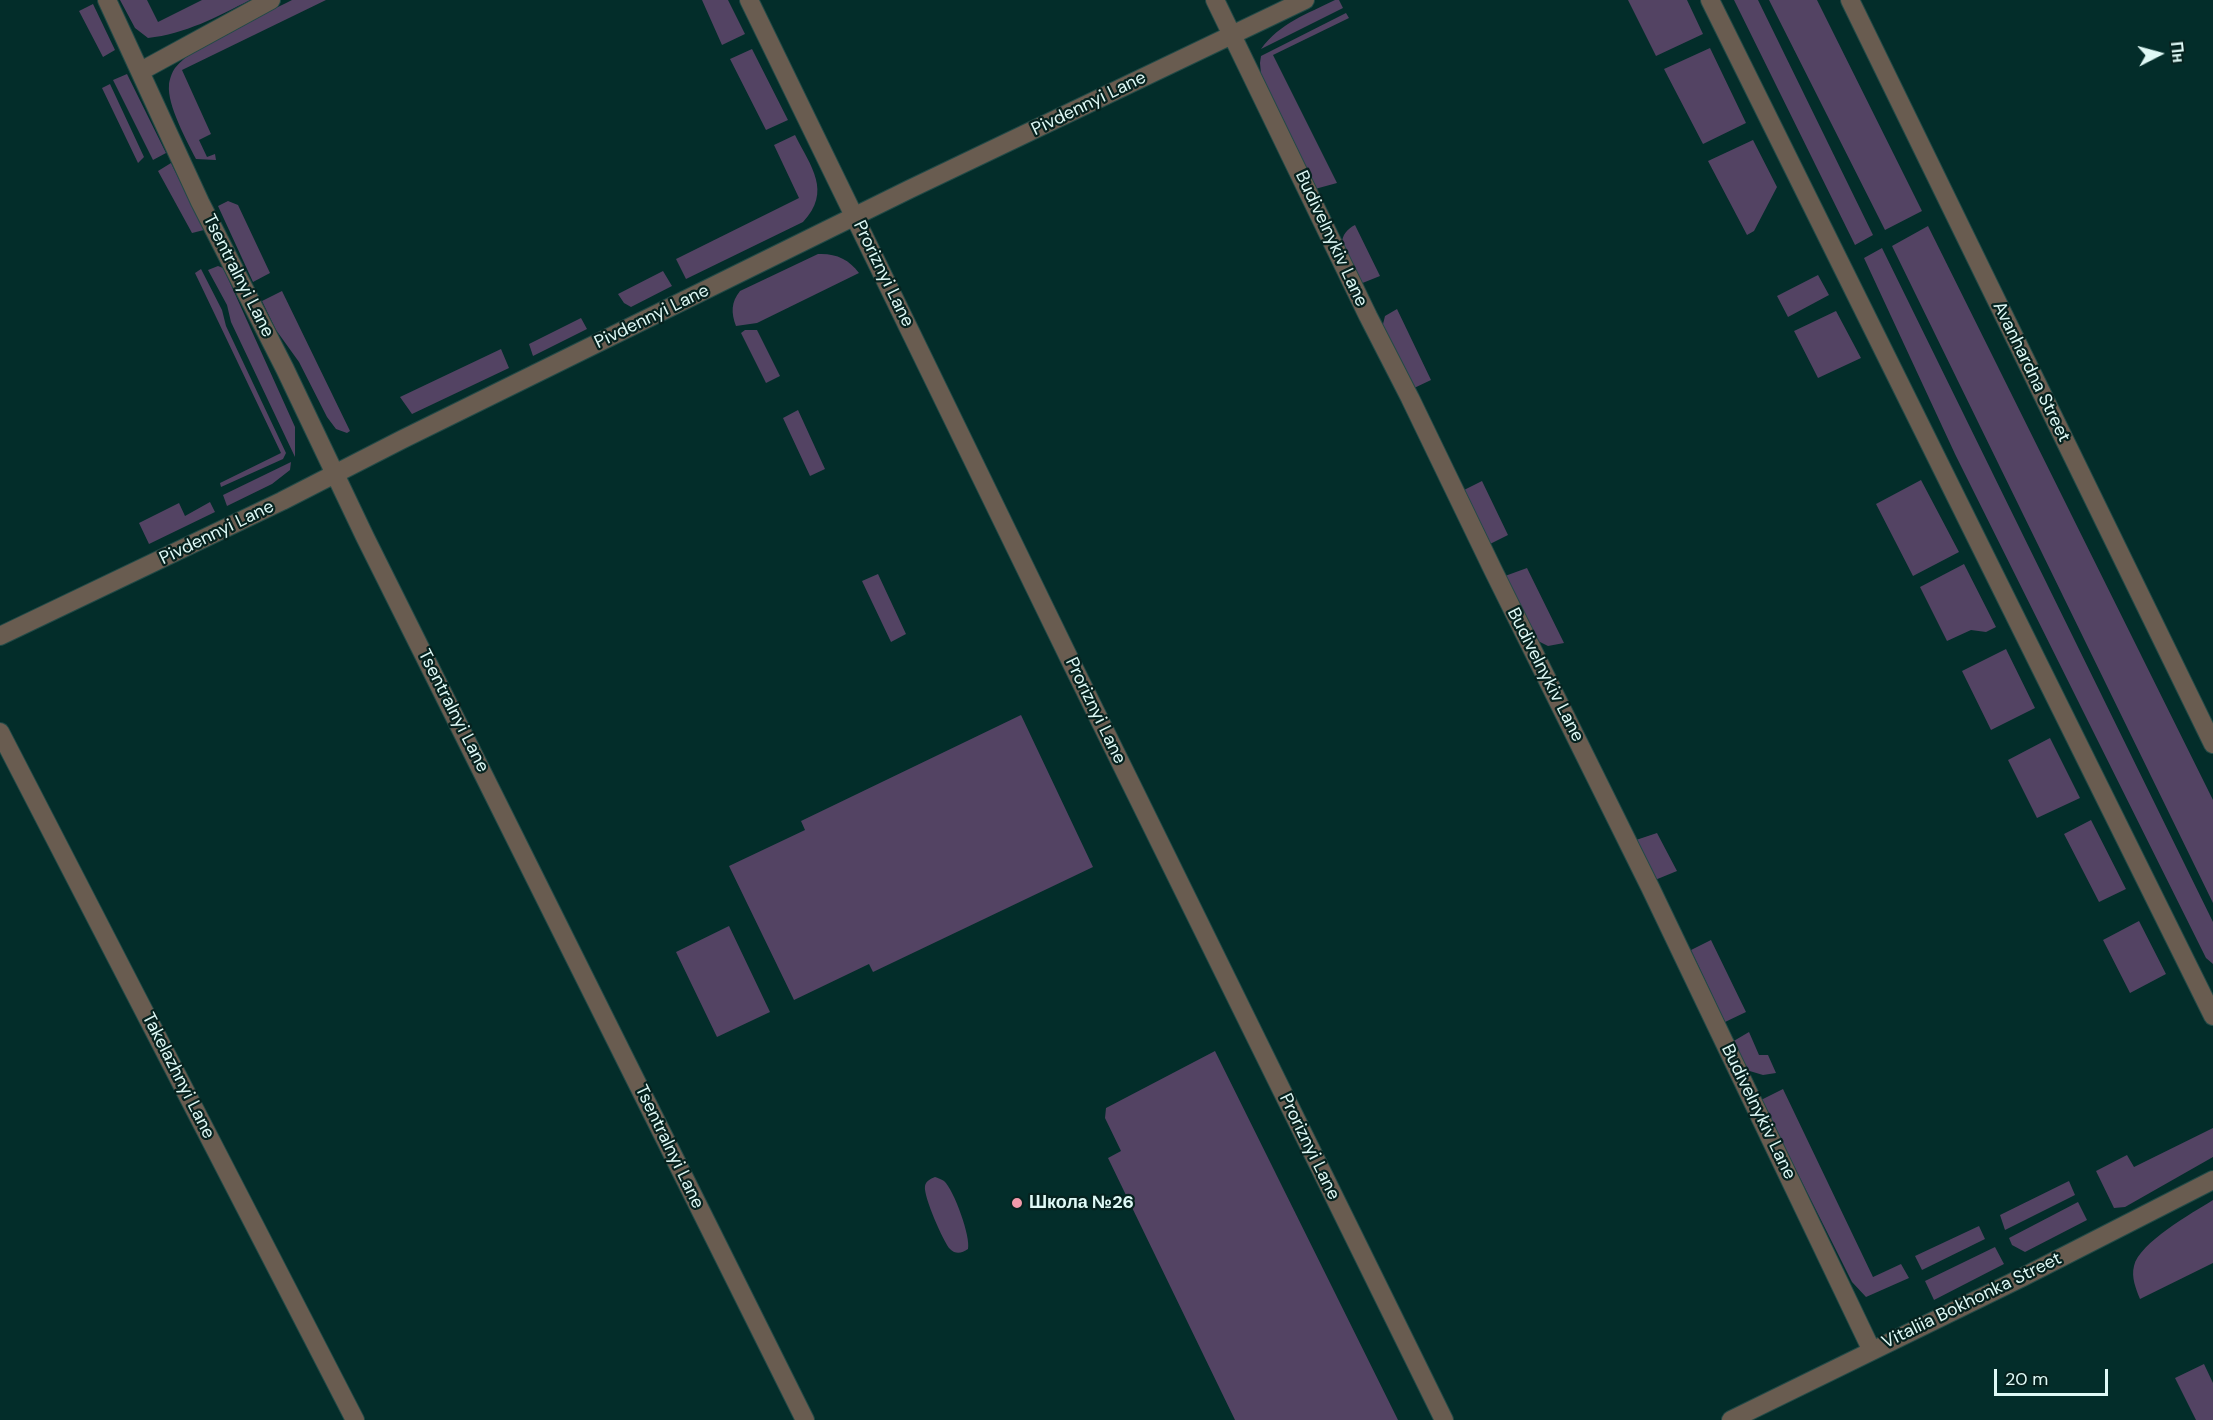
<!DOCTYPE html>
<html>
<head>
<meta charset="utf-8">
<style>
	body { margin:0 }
	#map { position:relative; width:2213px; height:1420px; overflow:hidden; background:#032d2a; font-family:"DM Sans",sans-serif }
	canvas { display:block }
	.north { position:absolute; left:2129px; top:24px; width:60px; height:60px; -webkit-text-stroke:4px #06221f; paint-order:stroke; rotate:84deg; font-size:16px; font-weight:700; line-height:24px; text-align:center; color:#dff9f6 }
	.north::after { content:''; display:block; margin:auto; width:21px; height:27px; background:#dff9f6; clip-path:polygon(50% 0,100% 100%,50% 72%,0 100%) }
	.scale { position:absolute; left:1994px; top:1369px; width:114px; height:27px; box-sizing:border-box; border:3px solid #dff9f6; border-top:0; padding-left:8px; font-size:18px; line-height:21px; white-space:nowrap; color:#dff9f6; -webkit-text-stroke:4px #06221f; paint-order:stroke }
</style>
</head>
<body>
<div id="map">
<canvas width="2213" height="1420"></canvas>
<div class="north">Пн</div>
<div class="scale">20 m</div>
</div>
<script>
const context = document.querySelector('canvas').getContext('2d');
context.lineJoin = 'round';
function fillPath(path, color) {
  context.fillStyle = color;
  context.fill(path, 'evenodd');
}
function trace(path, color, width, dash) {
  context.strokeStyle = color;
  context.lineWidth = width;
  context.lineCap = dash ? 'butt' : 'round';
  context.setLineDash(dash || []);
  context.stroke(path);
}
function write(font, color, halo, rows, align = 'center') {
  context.font = font + ' "DM Sans",sans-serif';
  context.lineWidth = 4.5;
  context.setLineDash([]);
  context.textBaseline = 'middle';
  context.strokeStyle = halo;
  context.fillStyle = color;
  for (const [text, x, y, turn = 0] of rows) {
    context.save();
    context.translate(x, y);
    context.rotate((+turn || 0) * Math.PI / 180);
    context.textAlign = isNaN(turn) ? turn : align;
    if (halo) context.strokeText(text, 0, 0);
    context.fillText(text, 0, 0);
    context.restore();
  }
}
const green = new Path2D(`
	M 120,0 L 147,0 L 158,22 L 202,0 L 250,0 C 217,17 185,34 148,38 L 135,28 Z
	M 292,0 L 326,0 L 182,70 L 211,134 L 199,140 L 207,157 L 215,154 L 216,160 L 196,159 C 187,141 167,105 169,85 C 169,81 172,72 175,68 C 194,44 263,15 292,0 Z
	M 702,0 L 728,0 L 745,34 L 722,45 Z
	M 1335,0 L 1339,0 L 1343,8 L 1261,49 C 1280,23 1307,14 1335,0 Z
	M 1628,0 L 1687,0 L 1703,34 L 1656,56 Z
	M 1734,0 L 1758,0 L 1873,235 L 1855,245 Z
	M 1769,0 L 1817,0 L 1922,211 L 1885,230 Z
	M 93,4 L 115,50 L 103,57 L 79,11 Z
	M 1346,13 L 1349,18 L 1273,55 L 1337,183 L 1315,189 L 1261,74 L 1260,63 L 1261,56 Z
	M 1710,48 L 1746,123 L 1703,144 L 1664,69 Z
	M 752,49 L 788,120 L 766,130 L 730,59 Z
	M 127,74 L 166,153 L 153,160 L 113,80 Z
	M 110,84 L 144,157 L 138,163 L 102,88 Z
	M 795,135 C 811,167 832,191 803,222 L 686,279 L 676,259 L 799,198 L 774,145 Z
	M 1753,140 L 1777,187 L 1754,231 L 1747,235 L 1708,161 Z
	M 171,163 L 204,230 L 192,233 L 158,171 Z
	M 228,201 L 238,205 L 270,273 L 253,282 L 218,206 Z
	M 1355,225 L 1380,276 L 1360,284 L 1342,244 C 1342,235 1347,229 1355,225 Z
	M 1928,226 L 2213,800 L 2213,903 L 1892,246 Z
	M 1882,248 L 2213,922 L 2213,964 L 2206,958 L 1955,454 L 1864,258 Z
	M 818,254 C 835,253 849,259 859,273 L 757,323 L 736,326 C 731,313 731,302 740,291 Z
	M 218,266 L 223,268 L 231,285 L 295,427 L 295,457 L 231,322 L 227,305 L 208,270 Z
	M 201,269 L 222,310 L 226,326 L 286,453 L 283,459 L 221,487 L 220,483 L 281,453 L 195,273 Z
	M 663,271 L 672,286 L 631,307 L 624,303 L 618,294 Z
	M 1818,275 L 1829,295 L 1788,317 L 1777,296 Z
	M 282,291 L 350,431 L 347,433 L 336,429 L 327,417 L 299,362 L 276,330 L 262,301 Z
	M 1397,309 L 1431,380 L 1412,389 L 1382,328 L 1385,316 Z
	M 1836,311 L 1861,358 L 1818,378 L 1794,331 Z
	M 581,318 L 587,329 L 533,356 L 529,344 Z
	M 745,330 L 757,330 L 780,376 L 766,383 L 741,333 Z
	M 501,349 L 509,368 L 412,414 L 400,397 Z
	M 798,410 L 825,469 L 810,476 L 783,418 Z
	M 291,462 L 290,470 L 272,484 L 227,506 L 223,495 Z
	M 1921,480 L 1959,552 L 1913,576 L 1876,504 Z
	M 1482,481 L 1508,535 L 1488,545 L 1462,491 Z
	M 210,502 L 215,512 L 149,544 L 139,523 L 179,503 L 185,516 Z
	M 1964,564 L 1996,627 L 1986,632 L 1971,630 L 1947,641 L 1920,587 Z
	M 1527,568 L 1564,643 L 1548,646 L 1536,640 L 1505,576 Z
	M 878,574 L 906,634 L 891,642 L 862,581 Z
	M 2006,649 L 2035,708 L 1991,730 L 1962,671 Z
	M 1021,715 L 1093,867 L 873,972 L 869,964 L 794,1000 L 729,866 L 805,830 L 801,821 Z
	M 2050,738 L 2080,798 L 2037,818 L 2008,760 Z
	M 2091,820 L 2126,889 L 2099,902 L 2064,834 Z
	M 1657,833 L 1677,871 L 1655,880 L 1636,840 Z
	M 2139,921 L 2166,974 L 2130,993 L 2103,940 Z
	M 729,926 L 770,1012 L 717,1037 L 676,952 Z
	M 1711,940 L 1746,1012 L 1725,1022 L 1691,950 Z
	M 1749,1032 L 1759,1055 L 1768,1055 L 1776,1073 L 1763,1075 L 1743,1069 L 1732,1042 Z
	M 1215,1051 L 1398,1420 L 1235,1420 L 1108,1158 L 1121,1151 L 1105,1118 L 1106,1108 Z
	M 1783,1089 L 1873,1277 L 1901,1264 L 1909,1278 L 1866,1297 L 1852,1282 L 1761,1100 Z
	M 2213,1128 L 2213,1157 L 2125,1207 L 2114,1208 L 2096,1171 L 2127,1155 L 2134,1167 Z
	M 935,1177 C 938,1178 941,1179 944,1181 C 954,1190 971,1237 968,1249 C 962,1253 956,1255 950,1249 C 944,1243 923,1196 925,1186 C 926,1181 930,1179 935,1177 Z
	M 2069,1181 L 2075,1195 L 2005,1230 L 2000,1215 Z
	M 2213,1200 L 2213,1263 L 2140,1299 C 2136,1289 2131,1277 2134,1266 C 2139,1243 2192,1213 2213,1200 Z
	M 2078,1202 L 2087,1220 L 2025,1252 L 2012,1245 L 2009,1238 Z
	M 1979,1226 L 1985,1239 L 1922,1270 L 1915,1256 Z
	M 1995,1247 L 2004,1264 L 1934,1300 L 1925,1281 Z
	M 2204,1364 L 2213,1383 L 2213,1420 L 2196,1420 L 2175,1378 Z`);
const minor = new Path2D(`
	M 107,0 L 200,202 L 285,369 L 365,537 L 805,1420
	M 749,0 L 1071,662 L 1444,1420
	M 1215,0 L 1368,316 L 1410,398 L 1493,570 L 1650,887 L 1872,1351
	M 1710,0 L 2213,1016
	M 1850,0 L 2213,744
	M 141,71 L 271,0
	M 0,636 L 282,501 L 403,439 L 910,189 L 1305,0
	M 0,732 L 355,1420
	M 1731,1420 L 2021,1278 L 2213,1180`);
const markers = [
	[1017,1203,6,"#f39aab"]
];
const streetNames = [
	["Pivdennyi Lane",1089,104,-26],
	["Budivelnykiv Lane",1331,239,65],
	["Proriznyi Lane",883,274,64],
	["Tsentralnyi Lane",238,276,63],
	["Pivdennyi Lane",652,317,-26],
	["Avanhardna Street",2031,372,64],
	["Pivdennyi Lane",217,533,-26],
	["Budivelnykiv Lane",1545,675,63],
	["Tsentralnyi Lane",453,711,63],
	["Proriznyi Lane",1095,711,64],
	["Takelazhnyi Lane",178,1076,63],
	["Budivelnykiv Lane",1758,1112,64],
	["Tsentralnyi Lane",669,1147,64],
	["Proriznyi Lane",1309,1147,64],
	["Vitaliia Bokhonka Street",1972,1301,-26]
];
const poiNames = [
	["Школа №26",1029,1203]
];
fillPath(green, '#534363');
trace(minor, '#224a47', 20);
trace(minor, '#695c50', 18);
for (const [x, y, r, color] of markers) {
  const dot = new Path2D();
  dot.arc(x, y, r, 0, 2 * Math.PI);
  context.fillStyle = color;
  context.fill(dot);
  trace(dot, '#06221f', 2);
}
write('18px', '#dff9f6', '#06221f', streetNames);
write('bold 18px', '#dff9f6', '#06221f', poiNames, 'left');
</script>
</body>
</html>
